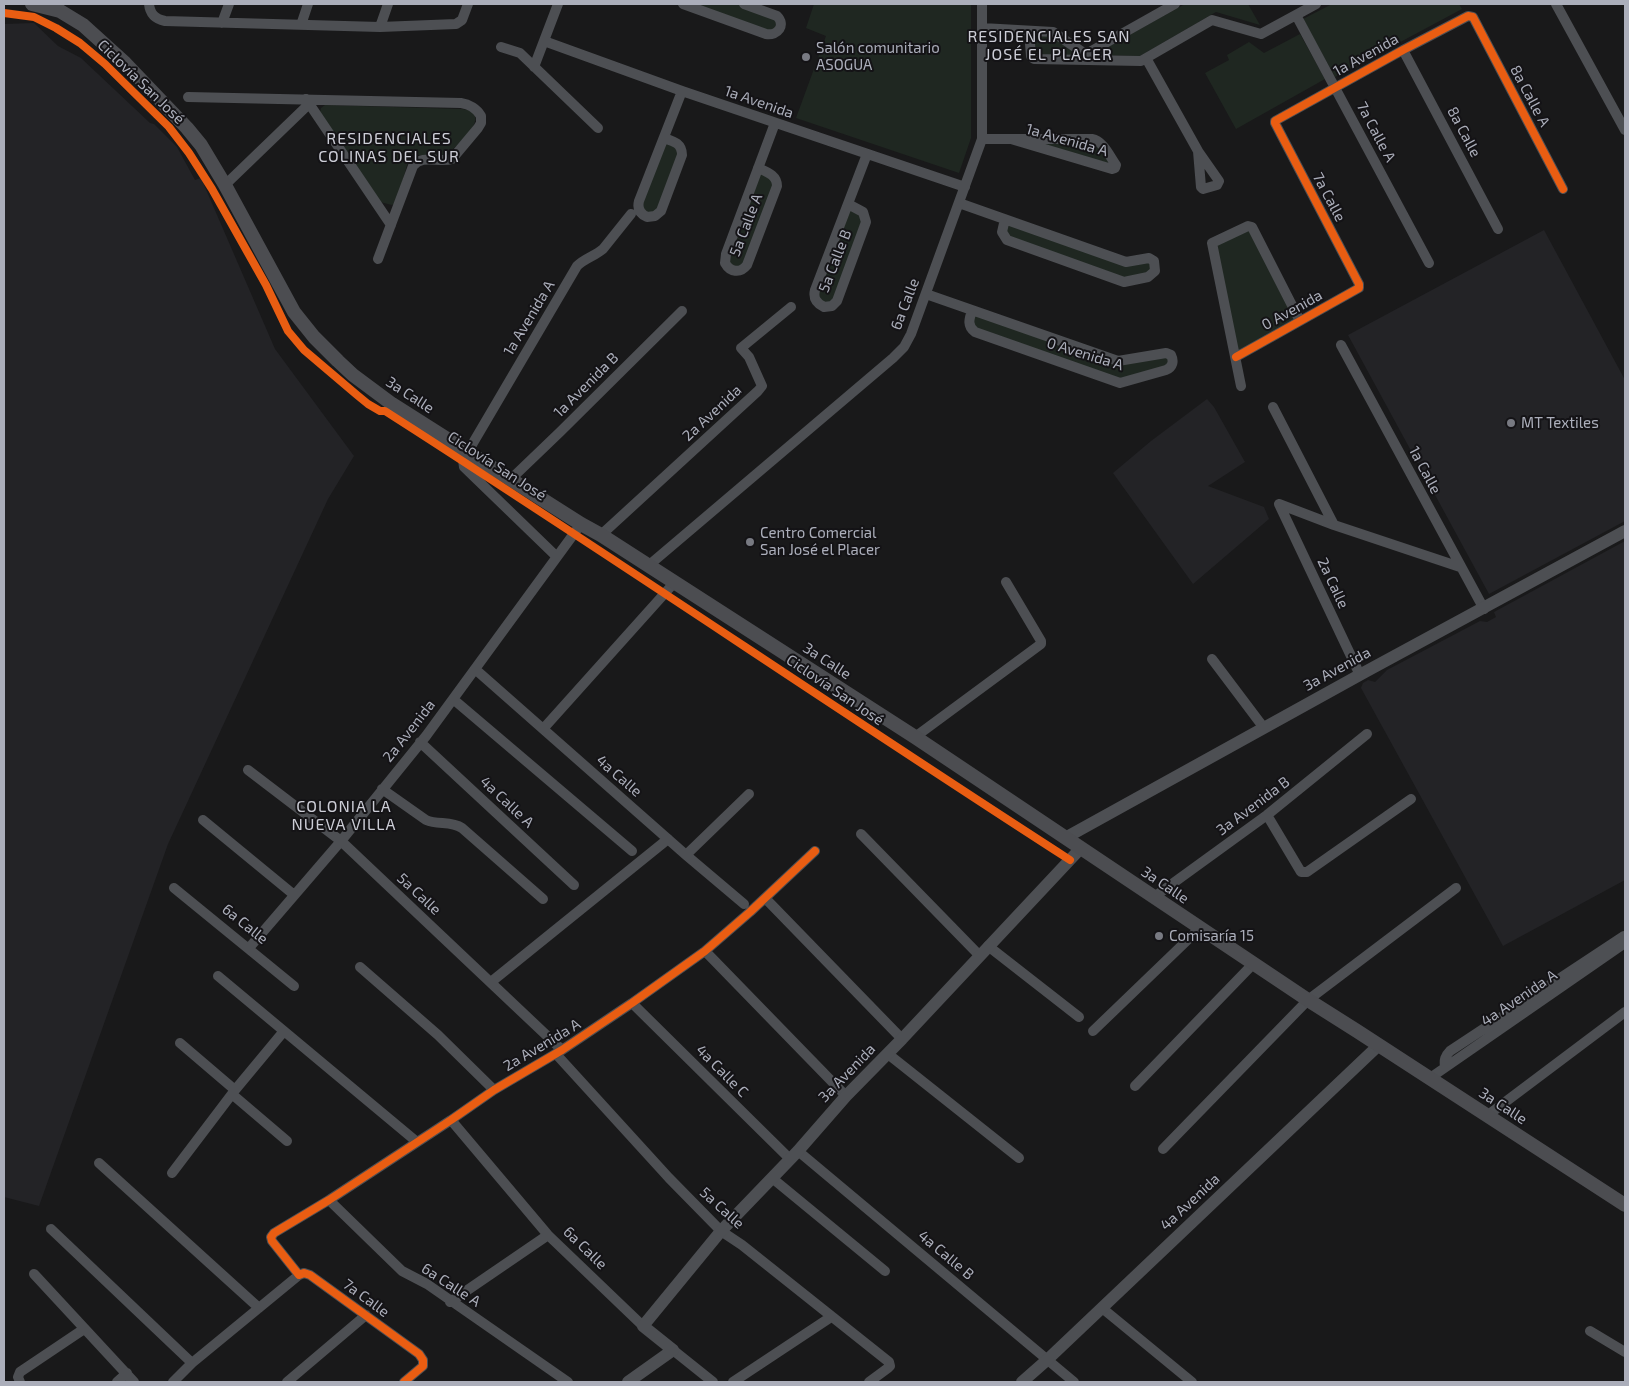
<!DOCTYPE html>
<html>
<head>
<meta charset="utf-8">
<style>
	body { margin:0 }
	#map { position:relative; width:1629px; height:1386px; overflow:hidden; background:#19191a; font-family:"Exo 2",sans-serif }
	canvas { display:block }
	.frame { position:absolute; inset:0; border:5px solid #abaeba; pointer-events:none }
</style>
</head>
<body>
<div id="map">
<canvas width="1629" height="1386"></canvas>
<div class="frame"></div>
</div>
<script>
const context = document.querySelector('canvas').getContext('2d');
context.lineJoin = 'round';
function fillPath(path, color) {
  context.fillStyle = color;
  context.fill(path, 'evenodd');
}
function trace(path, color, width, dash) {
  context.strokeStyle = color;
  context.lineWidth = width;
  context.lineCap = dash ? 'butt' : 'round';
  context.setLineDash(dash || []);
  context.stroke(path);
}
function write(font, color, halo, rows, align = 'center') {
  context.font = font + ' "Exo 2",sans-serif';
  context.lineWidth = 4;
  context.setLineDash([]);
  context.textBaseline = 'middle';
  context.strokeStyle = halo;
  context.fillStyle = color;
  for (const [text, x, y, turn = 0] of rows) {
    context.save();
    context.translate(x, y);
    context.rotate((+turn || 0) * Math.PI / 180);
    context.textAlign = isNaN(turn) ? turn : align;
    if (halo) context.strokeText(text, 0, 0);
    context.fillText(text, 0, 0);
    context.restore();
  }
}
const built = new Path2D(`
	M 34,23 L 58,46 L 81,58 L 150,123 L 154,124 L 177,147 L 195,180 L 201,178 L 275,349 L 354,456 L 328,499 L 168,844 L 39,1206 L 4,1197 L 4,24 Z
	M 1544,230 L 1625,380 L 1625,521 L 1489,594 L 1348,335 Z
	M 1207,399 L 1214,407 L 1245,462 L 1208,486 L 1264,507 L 1269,519 L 1193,584 L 1113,473 L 1151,441 Z
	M 1625,541 L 1625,880 L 1503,946 L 1361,688 L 1363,683 L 1368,680 L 1375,682 L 1387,670 L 1480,621 L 1487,622 L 1496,617 L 1494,612 Z`);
const green = new Path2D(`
	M 683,4 L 744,4 L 777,16 L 775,34 Z
	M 814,4 L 971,4 L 971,138 L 959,173 L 796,118 L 826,36 L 806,28 Z
	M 1185,4 L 1248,4 L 1260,25 L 1216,12 L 1140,56 L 1098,55 L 1095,54 Z
	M 1332,4 L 1459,4 L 1462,9 L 1335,77 L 1303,19 Z
	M 1029,31 L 1053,32 L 1094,60 L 1034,59 Z
	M 1300,34 L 1325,79 L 1236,129 L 1205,73 L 1229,60 L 1227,55 L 1249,42 L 1264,53 Z
	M 325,105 L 462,109 C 496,113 456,147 446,155 L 418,155 L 411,158 L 407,165 L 400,190 L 394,204 L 392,205 L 380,202 L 320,112 L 321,108 Z
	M 664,138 L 681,148 L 661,211 L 647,217 L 639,201 Z
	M 1011,139 L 1092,139 L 1116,165 Z
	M 758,168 L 776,179 L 747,265 L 734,271 L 726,254 Z
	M 848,204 L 865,215 L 837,301 L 824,307 L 815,290 Z
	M 1005,219 L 1126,262 L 1145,257 L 1155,271 L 1124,282 L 1007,240 Z
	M 1248,226 L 1300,321 L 1236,357 L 1215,241 Z
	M 972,311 L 1118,361 L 1166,353 L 1173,363 L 1120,383 L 975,332 Z`);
const minor = new Path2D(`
	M 149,4 C 150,14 155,19 165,21 L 380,27 L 456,24 L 462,20 L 468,4
	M 683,4 L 766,34 C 778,36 786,25 777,16 L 744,4
	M 1556,4 L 1625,130
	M 1296,15 L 1429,263
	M 222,23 L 229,4
	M 301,25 L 308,4
	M 380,27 L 388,4
	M 982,28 L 1053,32 L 1094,60
	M 1029,31 L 1031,56 L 1034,59 L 1141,61 L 1212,20 L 1261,34 L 1316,4
	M 544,41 L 682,91 L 965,187
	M 501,47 L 520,53 L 598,128
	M 1403,50 L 1498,229
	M 1086,54 L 1175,4
	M 1146,58 L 1198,151 L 1201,187 L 1203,189 L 1217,185 L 1219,181 L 1198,151
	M 534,67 L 558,4
	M 188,97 L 461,103 C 469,104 477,109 481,116 L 481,123 L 478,128 L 452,159 C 439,163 422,154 413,166 L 378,259
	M 306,99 L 391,225
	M 664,138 C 673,141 682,143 682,155 L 661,211 L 655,216 L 647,217 C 640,214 637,209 639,201 L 682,91
	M 982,139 L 1092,139 C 1103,141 1109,155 1116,165 L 1115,168 L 1112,169 L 1011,139
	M 758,168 C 767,172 777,175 777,186 L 747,265 C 740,274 730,272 725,263 L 726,254 L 775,123
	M 225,185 L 309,104
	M 959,203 L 1126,262 L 1149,258 L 1154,261 L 1155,271 L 1148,277 L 1124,282 L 1007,240 L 1002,232 L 1005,219
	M 848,204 L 863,212 L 866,222 L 837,301 L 832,306 L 824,307 C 816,303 813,298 815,290 L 867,154
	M 926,294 L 1118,361 L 1166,353 L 1171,355 C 1174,361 1173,367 1166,370 L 1120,383 L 975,332 C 967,326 969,319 972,311
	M 1341,345 L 1484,609
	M 1236,357 L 1359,288 L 1359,284 L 1275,123 L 1275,121 L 1403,50 L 1468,16 L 1473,17 L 1563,189
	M 1241,386 L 1212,243 L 1248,226 L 1252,227 L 1300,321
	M 1273,407 L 1334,525
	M 511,479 L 560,432 L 682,311
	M 1279,504 L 1334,525 L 1460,567
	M 1279,504 L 1360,675
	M 601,535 L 758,391 L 762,386 L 749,357 L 741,348 L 791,307
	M 557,557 L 464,467 L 463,460 L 577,266 C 585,258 595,256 603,249 L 631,214
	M 648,566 L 893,358 L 904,347 L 911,334 L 982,139 L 982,4
	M 1212,659 L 1264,728
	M 475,669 L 686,855 L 744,904
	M 453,699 L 632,851
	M 543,729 L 674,583
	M 915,737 L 1041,644 L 1041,641 L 1006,582
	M 420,742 L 574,885
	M 248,770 L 341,841 L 562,1050
	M 382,789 L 426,820 C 438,825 451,821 462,828 L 543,899
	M 1267,815 L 1298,867 L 1301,872 L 1307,872 L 1411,799
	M 203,820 L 293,894
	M 861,834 L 979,955
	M 686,855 L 749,794
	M 174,888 L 294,986
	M 1154,897 L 1267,815 L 1367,734
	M 765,898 L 902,1039
	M 988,946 L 1079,1017
	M 249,948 L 341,841 L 426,736 L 581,524
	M 705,951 L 846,1096
	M 360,967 L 438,1035 L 494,1090
	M 218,976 L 417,1142
	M 491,982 L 668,839
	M 632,1003 L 790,1159
	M 1093,1031 L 1200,928
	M 180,1043 L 235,1090
	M 556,1054 L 669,1178 L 721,1231 L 742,1245 L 889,1362 L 890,1366 L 888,1368 L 869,1382
	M 888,1054 L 1019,1158
	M 1445,1067 C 1444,1060 1445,1056 1450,1051 L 1624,936
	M 1430,1078 L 1625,943
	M 1135,1086 L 1254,963
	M 233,1095 L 287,1141
	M 1488,1115 L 1625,1012
	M 451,1120 L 548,1235 L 643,1326
	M 1163,1149 L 1308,1000 L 1456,888
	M 798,1151 L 1074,1382
	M 99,1163 L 259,1308
	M 172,1173 L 235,1090 L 284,1031
	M 772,1178 L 885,1271
	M 329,1200 L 402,1271 L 427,1284 L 568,1382
	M 51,1229 L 192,1363
	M 34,1274 L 134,1382
	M 450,1302 L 548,1235
	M 1102,1308 L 1192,1382
	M 1590,1331 L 1625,1352
	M 673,1350 L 713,1382
	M 20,1382 L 18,1377 L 20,1372 L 84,1329
	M 117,1382 L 127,1373
	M 173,1382 L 192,1363 L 299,1275
	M 287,1382 L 366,1315
	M 404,1382 L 423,1366 L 423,1360 L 419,1354 L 310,1275 L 304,1273 L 299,1275 L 272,1241 L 271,1237 L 274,1233 L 329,1200 L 451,1120 L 494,1090 L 562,1050 L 632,1003 L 705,951 L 750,912 L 815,851
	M 733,1382 L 831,1317`);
const tertiary = new Path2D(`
	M 1065,838 L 1365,672 L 1625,531
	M 628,1382 L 673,1350 L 643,1326 L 721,1231 L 798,1151 L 846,1096 L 902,1039 L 1081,848
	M 1022,1382 L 1047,1360 L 1379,1045`);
const secondary = new Path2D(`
	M 32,4 L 60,11 L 83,25 L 125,63 L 187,128 L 201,145 L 225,185 L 294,312 L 314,337 L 338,361 L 353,375 L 392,404 L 581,524 L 601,535 L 915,737 L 1308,1000 L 1357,1031 L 1625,1205`);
const cycleway = new Path2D(`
	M 4,13 L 34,17 L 56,28 L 80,43 L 105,64 L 169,127 L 189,153 L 212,189 L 266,285 L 288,331 L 304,350 L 357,395 L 368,404 L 380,411 L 385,411 C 615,558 840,712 1070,860
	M 1236,357 L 1359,288 L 1359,284 L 1275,123 L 1275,121 L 1403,50 L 1468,16 L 1473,17 L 1563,189
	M 404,1382 L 423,1366 L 423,1360 L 419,1354 L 310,1275 L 304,1273 L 299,1275 L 272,1241 L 271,1237 L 274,1233 L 329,1200 L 451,1120 L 494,1090 L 562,1050 L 632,1003 L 705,951 L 750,912 L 815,851`);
const markers = [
	[806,57,5,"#787a82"],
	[1511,423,5,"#787a82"],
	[750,542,5,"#787a82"],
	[1159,936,5,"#787a82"]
];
const poiNames = [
	["Salón comunitario",816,48],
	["ASOGUA",816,65],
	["MT Textiles",1521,423],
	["Centro Comercial",760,533],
	["San José el Placer",760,550],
	["Comisaría 15",1169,936]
];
const streetNames = [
	["1a Avenida",1366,55,-29],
	["Ciclovía San José",141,82,44],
	["8a Calle A",1530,96,62],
	["1a Avenida",759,102,19],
	["7a Calle A",1376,132,62],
	["8a Calle",1464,132,62],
	["1a Avenida A",1067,140,16],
	["7a Calle",1329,197,62],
	["5a Calle A",746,225,-69],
	["5a Calle B",835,261,-69],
	["6a Calle",905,304,-69],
	["0 Avenida",1292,310,-29],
	["1a Avenida A",529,318,-59],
	["0 Avenida A",1085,354,17],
	["1a Avenida B",586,385,-45],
	["3a Calle",410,395,33],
	["2a Avenida",712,413,-43],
	["Ciclovía San José",497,466,33],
	["1a Calle",1425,470,62],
	["2a Calle",1333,583,65],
	["3a Calle",827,661,33],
	["3a Avenida",1337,669,-29],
	["Ciclovía San José",835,690,34],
	["2a Avenida",409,731,-52],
	["4a Calle",619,776,41],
	["4a Calle A",507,802,43],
	["3a Avenida B",1253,806,-37],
	["3a Calle",1165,885,34],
	["5a Calle",419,894,43],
	["6a Calle",245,924,39],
	["4a Avenida A",1519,998,-34],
	["2a Avenida A",542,1045,-31],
	["4a Calle C",722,1071,45],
	["3a Avenida",847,1073,-46],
	["3a Calle",1503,1106,33],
	["4a Avenida",1190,1202,-43],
	["5a Calle",722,1208,42],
	["6a Calle",585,1248,44],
	["4a Calle B",946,1255,40],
	["6a Calle A",451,1285,33],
	["7a Calle",366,1298,36]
];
const neighbourhoodNames = [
	["RESIDENCIALES SAN",1049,37],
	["JOSÉ EL PLACER",1049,55],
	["RESIDENCIALES",389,139],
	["COLINAS DEL SUR",389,157],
	["COLONIA LA",344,807],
	["NUEVA VILLA",344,825]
];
fillPath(built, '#232326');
fillPath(green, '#1f2721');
trace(minor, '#4d4f53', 10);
trace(tertiary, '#4d4f53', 12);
trace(secondary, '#4c4d51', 14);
trace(cycleway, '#e95d12', 8);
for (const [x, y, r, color] of markers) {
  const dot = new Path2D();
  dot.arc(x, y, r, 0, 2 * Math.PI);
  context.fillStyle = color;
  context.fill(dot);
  trace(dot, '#141316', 2);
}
write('15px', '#abaeba', '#141316', poiNames, 'left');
write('15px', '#abaeba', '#141316', streetNames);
context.letterSpacing = '1px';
write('16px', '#cccdd6', '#141316', neighbourhoodNames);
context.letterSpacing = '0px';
</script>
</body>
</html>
